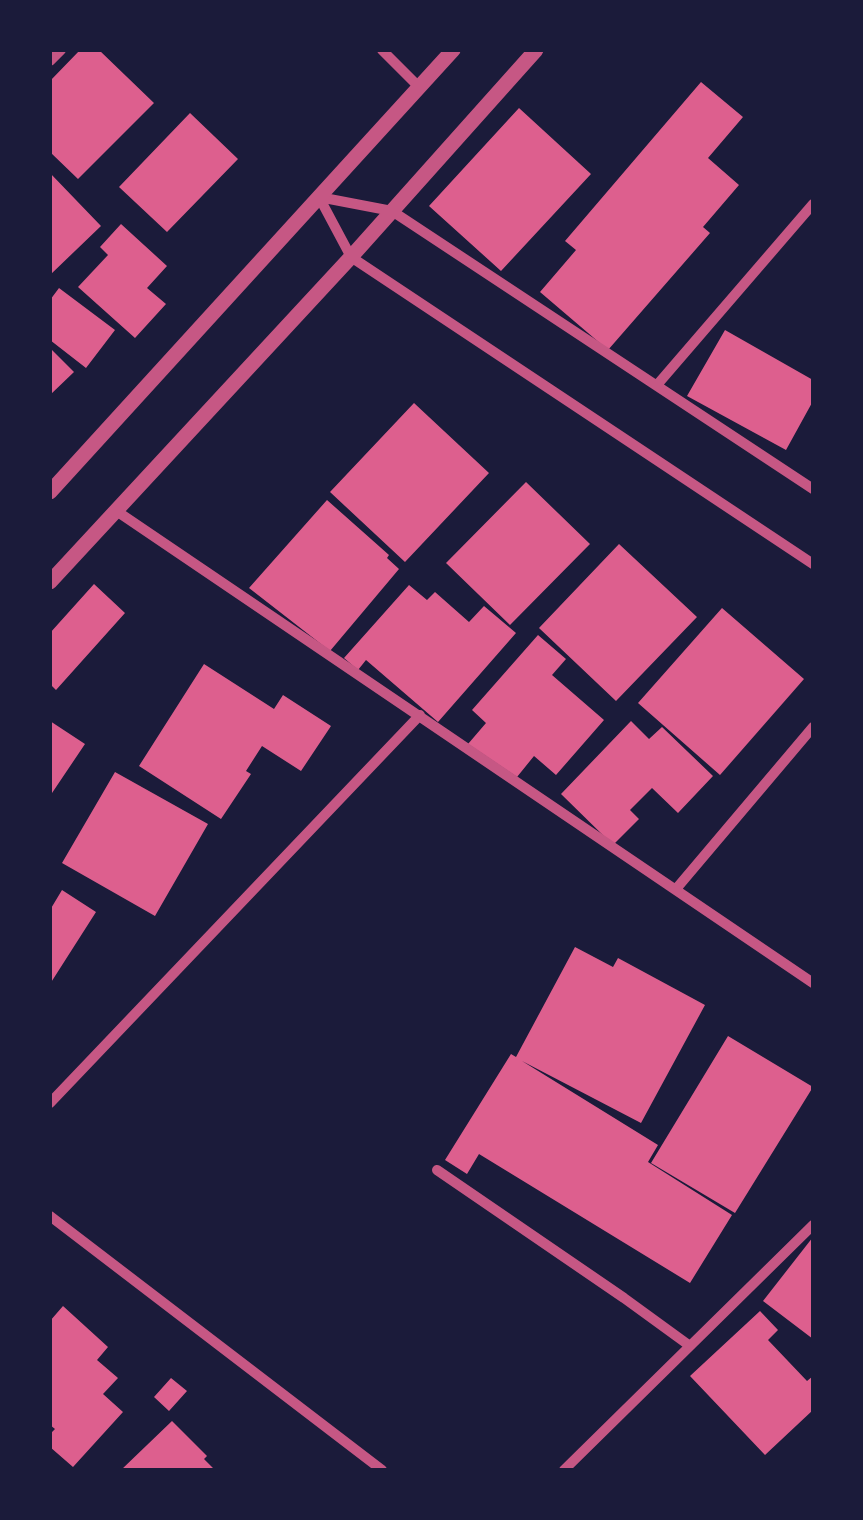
<!DOCTYPE html>
<html>
<head>
<meta charset="utf-8">
<style>
	body { margin:0 }
	#map { position:relative; width:863px; height:1520px; overflow:hidden; background:#1b1b3a; font-family:Ubuntu,sans-serif }
	canvas { display:block }
	.frame { position:absolute; inset:0; border:52px solid #1b1b3a; pointer-events:none }
</style>
</head>
<body>
<div id="map">
<canvas width="863" height="1520"></canvas>
<div class="frame"></div>
</div>
<script>
const context = document.querySelector('canvas').getContext('2d');
context.lineJoin = 'round';
function fillPath(path, color) {
  context.fillStyle = color;
  context.fill(path, 'evenodd');
}
function trace(path, color, width, dash) {
  context.strokeStyle = color;
  context.lineWidth = width;
  context.lineCap = dash ? 'butt' : 'round';
  context.setLineDash(dash || []);
  context.stroke(path);
}
const building = new Path2D(`
	M 80,50 L 99,50 L 154,103 L 78,179 L 50,152 L 50,81 Z
	M 701,82 L 743,117 L 708,158 L 739,185 L 703,227 L 710,233 L 608,350 L 540,292 L 576,250 L 565,241 Z
	M 519,108 L 591,174 L 501,271 L 429,206 Z
	M 190,113 L 238,159 L 167,232 L 119,187 Z
	M 50,173 L 101,226 L 50,275 Z
	M 121,224 L 167,266 L 147,288 L 166,304 L 135,338 L 78,287 L 108,255 L 100,247 Z
	M 59,288 L 115,330 L 86,368 L 50,340 L 50,300 Z
	M 725,330 L 813,380 L 813,401 L 786,450 L 687,396 Z
	M 50,348 L 74,372 L 50,395 Z
	M 414,403 L 489,473 L 405,562 L 330,492 Z
	M 526,482 L 590,544 L 510,625 L 446,563 Z
	M 327,500 L 389,555 L 387,558 L 399,569 L 330,651 L 249,588 Z
	M 619,544 L 697,617 L 616,701 L 539,628 Z
	M 94,584 L 125,613 L 56,690 L 50,684 L 50,633 Z
	M 409,585 L 427,600 L 435,592 L 469,622 L 484,606 L 516,633 L 438,722 L 366,660 L 358,670 L 344,658 Z
	M 722,608 L 804,679 L 720,775 L 638,703 Z
	M 538,635 L 566,659 L 552,675 L 604,720 L 556,775 L 534,756 L 517,777 L 468,744 L 486,723 L 472,710 Z
	M 204,664 L 274,709 L 283,695 L 331,726 L 301,771 L 262,746 L 246,771 L 251,774 L 221,819 L 139,766 Z
	M 50,721 L 85,744 L 50,796 Z
	M 631,721 L 649,739 L 662,727 L 713,776 L 678,813 L 652,788 L 630,810 L 639,819 L 613,845 L 561,794 Z
	M 115,772 L 208,824 L 155,916 L 62,863 Z
	M 62,890 L 96,912 L 50,984 L 50,910 Z
	M 575,947 L 613,967 L 618,958 L 705,1005 L 641,1123 L 522,1061 L 658,1145 L 648,1162 L 732,1215 L 690,1283 L 479,1154 L 467,1174 L 445,1160 L 511,1054 L 516,1057 Z
	M 728,1036 L 813,1087 L 735,1213 L 651,1163 Z
	M 813,1237 L 813,1339 L 763,1301 Z
	M 63,1306 L 108,1347 L 97,1360 L 118,1378 L 103,1394 L 123,1412 L 73,1467 L 50,1447 L 50,1434 L 55,1429 L 50,1425 L 50,1321 Z
	M 760,1311 L 778,1330 L 768,1340 L 807,1381 L 813,1376 L 813,1410 L 765,1455 L 690,1376 Z
	M 171,1378 L 187,1391 L 169,1411 L 154,1397 Z
	M 172,1421 L 207,1456 L 204,1459 L 215,1470 L 121,1470 Z`);
const minor = new Path2D(`
	M 382,50 L 419,87
	M 50,61 L 61,50
	M 319,197 L 351,257 L 813,564
	M 319,197 L 392,211 L 813,489
	M 657,385 L 813,204
	M 115,510 L 813,983
	M 676,889 L 813,727
	M 50,1103 L 420,715
	M 437,1170 L 624,1298 L 690,1346
	M 50,1216 L 382,1470
	M 564,1470 L 813,1225`);
const tertiary = new Path2D(`
	M 50,492 L 453,50
	M 50,582 L 351,257 L 536,50`);
fillPath(building, '#dd5f8e');
trace(minor, '#c65784', 10);
trace(tertiary, '#c65784', 15);
</script>
</body>
</html>
